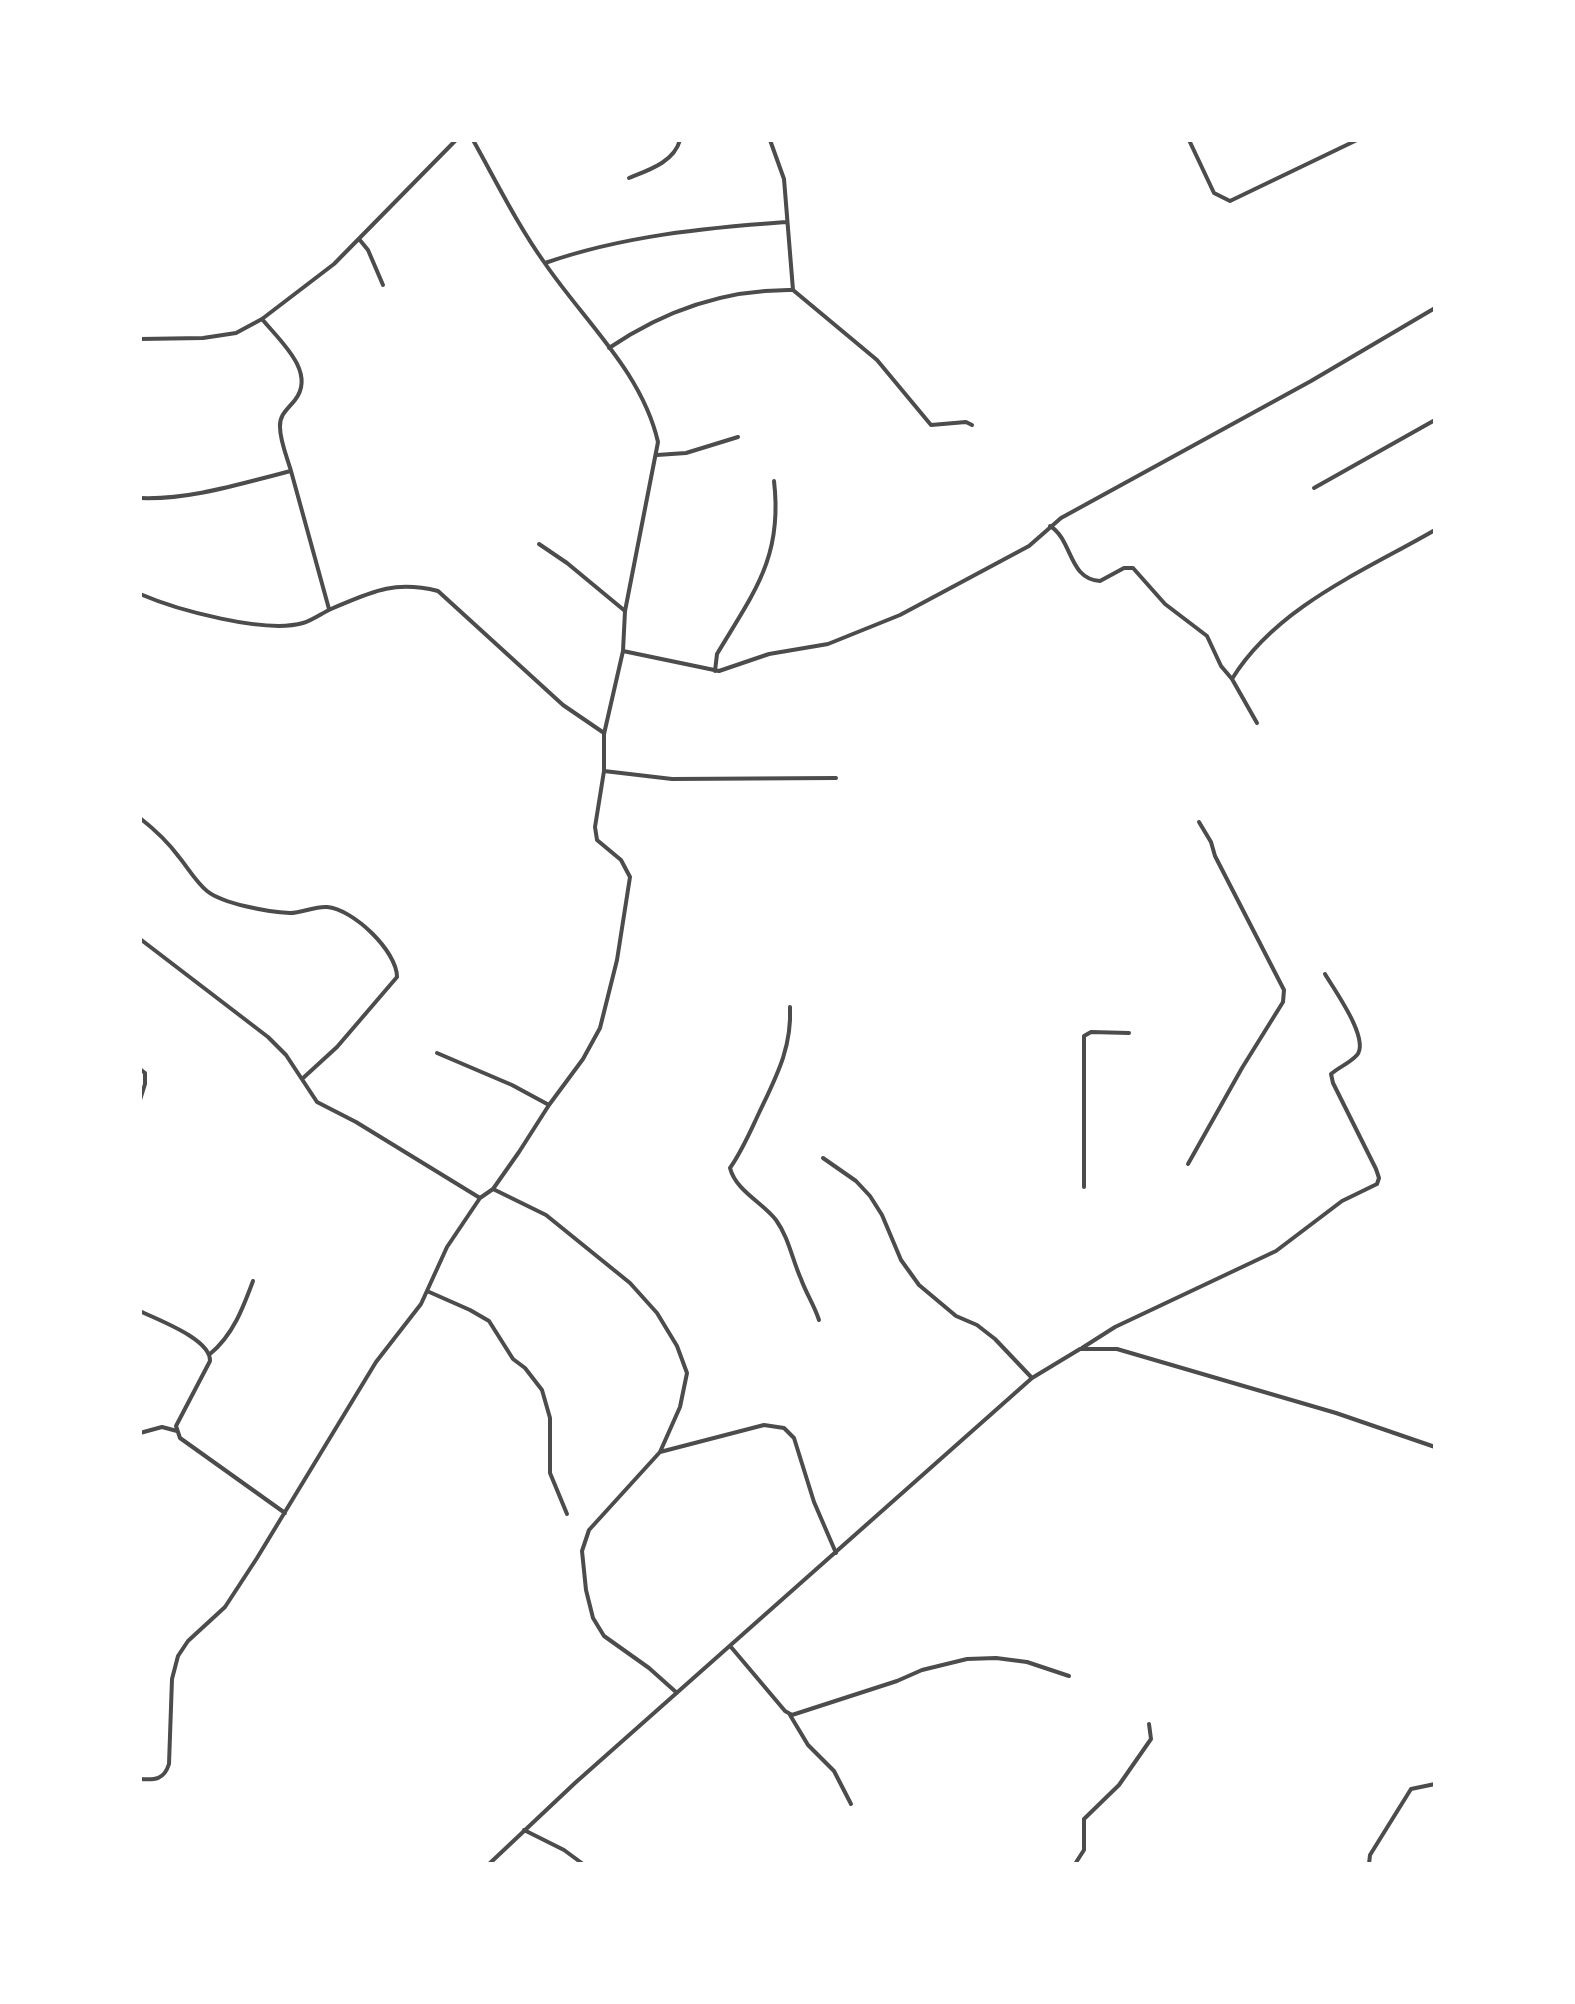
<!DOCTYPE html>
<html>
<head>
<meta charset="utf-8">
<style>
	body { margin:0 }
	#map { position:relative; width:1575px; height:2004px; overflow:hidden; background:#fff; font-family:"IBM Plex Sans",sans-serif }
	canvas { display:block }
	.frame { position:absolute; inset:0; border:142px solid #fff; pointer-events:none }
</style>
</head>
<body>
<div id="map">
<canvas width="1575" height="2004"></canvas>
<div class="frame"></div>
</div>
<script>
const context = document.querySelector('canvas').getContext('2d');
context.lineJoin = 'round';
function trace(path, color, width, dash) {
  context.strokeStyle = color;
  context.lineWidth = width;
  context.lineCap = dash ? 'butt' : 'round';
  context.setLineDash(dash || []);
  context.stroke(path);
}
const minor = new Path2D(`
	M 770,140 L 784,179 L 793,290 L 877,360 L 931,425 L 966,422 L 972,425
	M 1189,140 L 1214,193 L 1230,201 L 1357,140
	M 629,178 C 649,170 674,162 680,140
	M 359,239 L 368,250 L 383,285
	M 545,263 C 623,236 703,228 786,222
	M 262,319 C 279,340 317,372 295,400 C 288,409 279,415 280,427 C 280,441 287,457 291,471
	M 140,339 L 203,338 L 236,333 L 262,319 L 334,264 L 456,140
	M 609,348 C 665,310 725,289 793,290
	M 657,455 L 686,453 L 738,437
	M 1314,488 L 1435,420
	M 140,498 C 191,500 242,483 291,471 L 329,609
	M 1050,526 C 1073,540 1068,579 1100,581 L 1124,568 L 1133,568 L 1165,604 L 1207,636 L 1221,666 L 1232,679
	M 539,544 L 567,563 L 625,611
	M 140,594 C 177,610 265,634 303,623 C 313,620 322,613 331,609 C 371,592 393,580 438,591 L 563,705 L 604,733
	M 623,651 L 719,671 L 769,654 L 828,644 L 900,615 L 1029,546 L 1061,518 L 1311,381 L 1435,308
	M 715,671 L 717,654 C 754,592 783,557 774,481
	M 1257,723 L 1232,679 C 1276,607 1364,571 1435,530
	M 604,771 L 672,779 L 836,778
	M 140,818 C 154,829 168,842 179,857 C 188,868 196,882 207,891 C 223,904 269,912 290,913 C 302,913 315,906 327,907 C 353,909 397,951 397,977 L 337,1047 L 302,1079
	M 140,939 L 268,1037 L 286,1055 L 317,1102 L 356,1122 L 480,1198
	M 790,1007 C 792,1048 776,1077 759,1113 C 750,1132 742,1151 730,1168 C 736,1191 762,1202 776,1220 C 789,1238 792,1259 801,1279 C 806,1293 814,1305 819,1320
	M 437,1053 L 512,1085 L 549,1105
	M 140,1069 L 145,1073 L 145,1084 L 140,1100
	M 823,1158 L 856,1181 L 870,1196 L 882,1215 L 901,1260 L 919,1285 L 956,1316 L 977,1325 L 995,1339 L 1032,1378
	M 1188,1164 L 1242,1068 L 1283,1002 L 1284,990 L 1215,856 L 1211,842 L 1199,822
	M 1084,1187 L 1084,1036 L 1091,1032 L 1129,1033
	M 493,1189 L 546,1215 L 630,1283 L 657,1313 L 677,1346 L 687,1373 L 680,1407 L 660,1452 L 589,1530 L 582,1551 L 586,1590 L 593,1618 L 604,1636 L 649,1668 L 677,1693
	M 427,1291 L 470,1310 L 489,1321 L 513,1359 L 525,1368 L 542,1390 L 550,1418 L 550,1473 L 567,1514
	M 140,1311 C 158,1320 211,1339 210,1361 L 176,1426 L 180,1438 L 285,1513
	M 1082,1348 L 1115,1327 L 1276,1251 L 1342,1201 L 1377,1184 L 1379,1178 L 1376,1169 L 1333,1083 L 1331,1074 C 1339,1067 1350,1063 1357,1055 C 1370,1039 1335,991 1325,974
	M 210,1354 C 233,1335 243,1308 253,1281
	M 140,1433 L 162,1427 L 177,1431
	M 660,1452 L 764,1425 L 784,1428 L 794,1438 L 814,1502 L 836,1553
	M 731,1647 L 785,1711 L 792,1715 L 897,1681 L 922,1670 L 967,1659 L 996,1658 L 1027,1662 L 1069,1676
	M 790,1715 L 808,1745 L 834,1771 L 851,1804
	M 140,1779 C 155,1780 164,1780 169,1764 L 172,1679 L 178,1656 L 188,1641 L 225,1607 L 257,1558 L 376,1362 L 421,1304 L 447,1247 L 480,1198 L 493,1189 L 519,1152 L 549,1105 L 583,1059 L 600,1028 L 617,960 L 630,877 L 621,860 L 597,840 L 595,827 L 604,771 L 604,734 L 623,651 L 625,611 L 658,442 C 642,372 584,321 544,262 C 517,224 496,181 473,140
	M 524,1830 L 564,1850 L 583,1864
	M 489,1864 L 575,1783 L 1032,1378 L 1080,1349 L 1117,1349 L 1336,1413 L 1435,1447
	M 1075,1864 L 1084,1850 L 1084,1819 L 1119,1785 L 1151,1739 L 1149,1724
	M 1369,1864 L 1370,1855 L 1411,1789 L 1435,1784`);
trace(minor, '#4c4c4c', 4);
</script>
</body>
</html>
